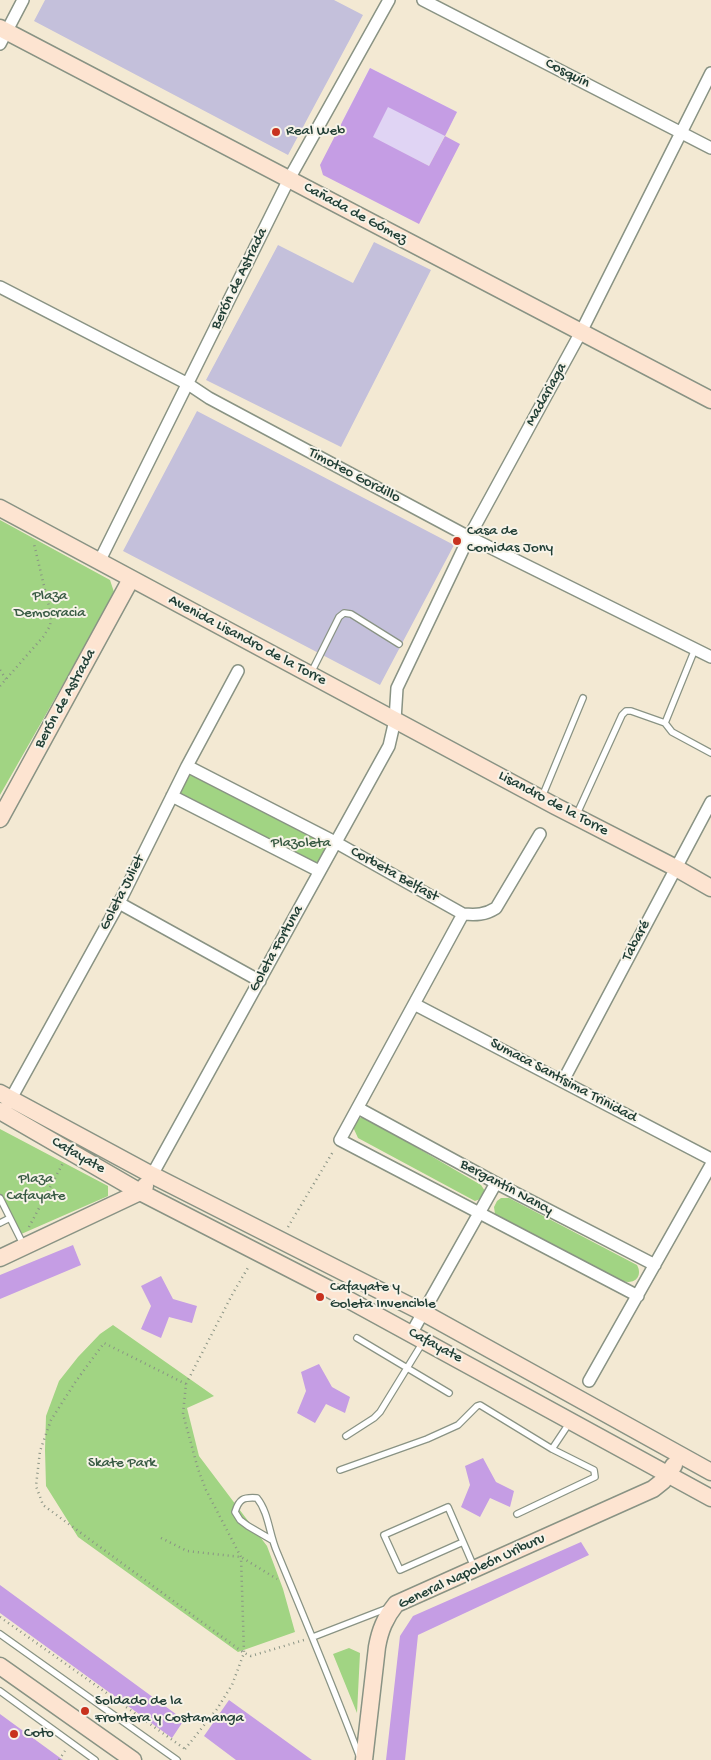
<!DOCTYPE html>
<html>
<head>
<meta charset="utf-8">
<style>
	body { margin:0 }
	canvas { display:block; background:#f3e9d3 }
</style>
</head>
<body>
<canvas width="711" height="1760"></canvas>
<script>
const context = document.querySelector('canvas').getContext('2d');
context.lineJoin = 'round';
function fillPath(path, color) {
  context.fillStyle = color;
  context.fill(path, 'evenodd');
}
function trace(path, color, width, dash) {
  context.strokeStyle = color;
  context.lineWidth = width;
  context.lineCap = dash ? 'butt' : 'round';
  context.setLineDash(dash || []);
  context.stroke(path);
}
function write(font, color, halo, rows, align = 'center') {
  context.font = font + ' "Gochi Hand",sans-serif';
  context.lineWidth = 4;
  context.setLineDash([]);
  context.textBaseline = 'middle';
  context.strokeStyle = halo;
  context.fillStyle = color;
  for (const [text, x, y, turn = 0] of rows) {
    context.save();
    context.translate(x, y);
    context.rotate((+turn || 0) * Math.PI / 180);
    context.textAlign = isNaN(turn) ? turn : align;
    if (halo) context.strokeText(text, 0, 0);
    context.fillText(text, 0, 0);
    context.restore();
  }
}
const built = new Path2D(`
	M 370,68 L 457,112 L 429,166 L 342,122 Z`);
const industrial = new Path2D(`
	M 45,0 L 334,0 L 363,15 L 288,155 L 34,21 Z
	M 374,242 L 431,270 L 341,447 L 206,380 L 278,245 L 353,283 Z
	M 197,411 L 454,545 L 380,685 L 123,551 Z`);
const green = new Path2D(`
	M 0,520 L 110,580 L 114,592 L 107,607 L 0,795 Z
	M 187,766 L 335,842 L 319,871 L 172,796 Z
	M 360,1118 L 366,1118 L 481,1185 L 485,1191 C 483,1197 481,1199 475,1201 L 358,1138 L 353,1127 L 355,1121 Z
	M 0,1129 L 108,1186 L 108,1196 L 19,1235 L 0,1194 Z
	M 501,1198 L 509,1198 L 637,1265 C 643,1276 635,1285 623,1281 L 499,1219 L 495,1214 L 494,1207 L 497,1201 Z
	M 113,1325 L 214,1396 L 187,1408 L 199,1456 L 267,1546 L 283,1589 L 295,1632 L 238,1652 L 78,1537 L 46,1486 L 45,1450 L 46,1416 L 59,1381 L 78,1357 L 100,1334 Z
	M 349,1648 L 360,1653 L 357,1713 L 333,1654 Z`);
const building = new Path2D(`
	M 370,68 L 457,112 L 445,136 L 460,144 L 419,224 L 323,175 L 320,165 ZM 388,107 L 445,136 L 429,166 L 373,137 Z
	M 73,1245 L 81,1265 L 0,1299 L 0,1275 Z
	M 161,1276 L 173,1299 L 197,1306 L 192,1323 L 169,1317 L 161,1338 L 141,1329 L 151,1306 L 141,1286 Z
	M 319,1364 L 332,1387 L 350,1397 L 345,1413 L 326,1404 L 315,1423 L 297,1413 L 306,1391 L 301,1372 Z
	M 483,1458 L 496,1482 L 514,1491 L 510,1507 L 490,1498 L 480,1517 L 461,1507 L 470,1485 L 465,1466 Z
	M 581,1542 L 589,1555 L 418,1635 L 405,1760 L 386,1760 L 400,1636 L 413,1616 Z
	M 0,1585 L 184,1720 L 172,1738 L 0,1613 Z
	M 229,1700 L 312,1760 L 236,1760 L 204,1736 Z
	M 0,1714 L 63,1760 L 0,1760 Z`);
const path = new Path2D(`
	M 0,670 L 6,679
	M 0,686 L 43,637 L 50,626 L 51,615 L 34,544
	M 29,1227 L 63,1163
	M 288,1227 L 334,1150
	M 186,1384 L 104,1343 L 76,1381 L 51,1420 L 40,1451 L 36,1486 L 43,1505 L 244,1653 L 251,1656 L 304,1640
	M 161,1538 L 187,1551 L 241,1557 L 277,1579
	M 0,1617 L 185,1749 L 184,1750
	M 185,1749 L 217,1709 L 232,1685 L 244,1653 L 241,1557 L 206,1490 L 198,1469 L 183,1414 L 186,1384 L 233,1293 L 249,1266
	M 59,1760 L 65,1751`);
const lane = new Path2D(`
	M 311,673 L 339,617 L 344,613 L 351,614 L 399,644
	M 665,723 L 695,649
	M 542,797 L 583,698
	M 576,816 L 622,715 L 626,711 L 631,711 L 665,723 L 672,732 L 711,753
	M 0,1198 L 10,1218 L 0,1223
	M 10,1218 L 23,1244
	M 357,1338 L 449,1393
	M 346,1436 L 374,1418 L 380,1412 L 423,1342
	M 340,1470 L 427,1439 L 458,1425 L 477,1406 L 480,1405 L 552,1449 L 570,1422
	M 517,1514 L 595,1477 L 594,1470 L 552,1449
	M 272,1540 L 248,1526 L 240,1520 L 235,1512 C 239,1499 243,1497 257,1498 C 269,1513 269,1534 277,1552 C 305,1619 333,1687 359,1755
	M 463,1542 L 400,1570 L 384,1535 L 448,1507 L 474,1567
	M 0,1634 L 177,1760
	M 313,1637 L 388,1608
	M 0,1691 L 95,1760`);
const street = new Path2D(`
	M 423,0 L 711,148
	M 0,44 L 23,0
	M 0,287 L 188,384 L 209,398 L 469,537 L 711,657
	M 99,562 L 289,179 L 389,0
	M 187,766 L 335,842 L 463,914 C 476,915 485,915 496,908 L 540,834
	M 172,796 L 319,871
	M 119,903 L 260,981
	M 463,914 L 340,1140 L 638,1296
	M 414,1004 L 711,1159
	M 563,1081 L 711,802
	M 8,1104 L 119,903 L 187,766 L 238,671
	M 358,1108 L 496,1183 L 655,1265
	M 152,1175 L 389,746 L 395,720 L 397,688 L 469,537 L 581,332 L 711,73
	M 411,1334 L 496,1183
	M 589,1381 L 711,1165`);
const secondary = new Path2D(`
	M 0,28 L 711,400
	M 0,508 L 555,806 L 676,868 L 711,888
	M 0,819 L 131,579
	M 0,1093 L 152,1175 L 424,1313 L 711,1472
	M 0,1111 L 140,1192 L 327,1288 L 711,1498
	M 0,1258 L 140,1192 L 145,1186
	M 0,1666 L 133,1760
	M 364,1760 L 377,1647 C 380,1630 385,1618 396,1604 L 653,1489 L 663,1481 L 674,1465`);
const markers = [
	[276,132,5,"#c8321e"],
	[457,541,5,"#c8321e"],
	[320,1297,5,"#c8321e"],
	[85,1711,5,"#c8321e"],
	[14,1734,5,"#c8321e"]
];
const streetNames = [
	["Cosquín",567,74,27],
	["Cañada de Gómez",355,214,28],
	["Berón de Astrada",240,279,-64],
	["Madariaga",547,395,-61],
	["Timoteo Gordillo",354,476,28],
	["Avenida Lisandro de la Torre",247,641,28],
	["Berón de Astrada",66,699,-61],
	["Lisandro de la Torre",553,804,28],
	["Corbeta Belfast",394,875,29],
	["Goleta Juliet",123,893,-63],
	["Tabaré",637,941,-62],
	["Goleta Fortuna",277,949,-61],
	["Sumaca Santísima Trinidad",563,1081,28],
	["Cafayate",78,1156,30],
	["Bergantín Nancy",506,1188,28],
	["Cafayate",435,1346,28],
	["General Napoleón Uriburu",472,1572,-25]
];
const poiNames = [
	["Real Web",286,132],
	["Casa de",467,532],
	["Comidas Jony",467,549],
	["Cafayate y",330,1288],
	["Goleta Invencible",330,1305],
	["Soldado de la",95,1702],
	["Frontera y Costamanga",95,1719],
	["Coto",24,1734]
];
const parkNames = [
	["Plaza",50,597],
	["Democracia",50,614],
	["Plazoleta",301,844],
	["Plaza",36,1180],
	["Cafayate",36,1197],
	["Skate Park",122,1464]
];
fillPath(built, '#e0d4f4');
fillPath(industrial, '#c4c0db');
fillPath(green, '#a1d483');
fillPath(building, '#c59de4');
trace(lane, '#899384', 8);
trace(street, '#899384', 14);
trace(secondary, '#899384', 19);
trace(path, '#899384', 2.5, [1, 4]);
trace(lane, '#fff', 5.5);
trace(street, '#fff', 11);
trace(secondary, '#fde4d1', 16);
for (const [x, y, r, color] of markers) {
  const dot = new Path2D();
  dot.arc(x, y, r, 0, 2 * Math.PI);
  context.fillStyle = color;
  context.fill(dot);
  trace(dot, '#f7f3e8', 2);
}
write('15px', '#1f3d34', '#f7f3e8', streetNames);
write('15px', '#1f3d34', '#f7f3e8', poiNames, 'left');
write('15px', '#395b44', '#f7f3e8', parkNames);
</script>
</body>
</html>
